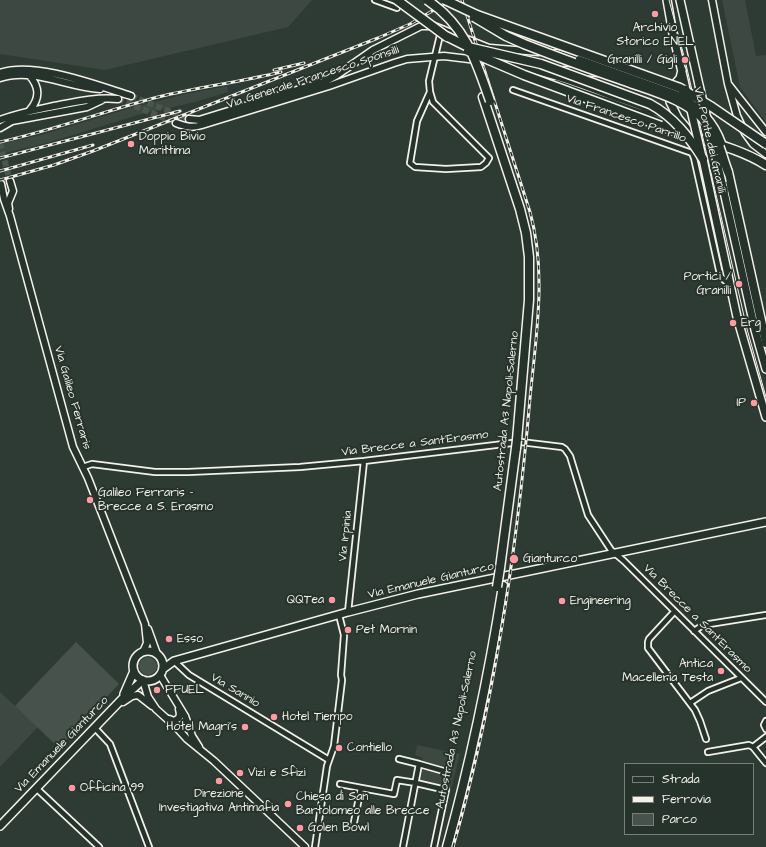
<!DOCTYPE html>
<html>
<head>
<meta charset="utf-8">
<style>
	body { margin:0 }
	#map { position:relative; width:766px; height:847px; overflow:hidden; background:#2e3b34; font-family:"Architects Daughter",sans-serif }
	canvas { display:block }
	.legend { position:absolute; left:624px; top:763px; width:130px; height:72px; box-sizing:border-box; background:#26332d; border:1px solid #787f78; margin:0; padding:5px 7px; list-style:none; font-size:12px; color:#f4f1e8 }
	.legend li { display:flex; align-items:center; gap:8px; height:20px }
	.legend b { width:20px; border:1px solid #787f78 }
</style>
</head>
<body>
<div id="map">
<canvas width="766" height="847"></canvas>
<ul class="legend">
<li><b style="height:5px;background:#26332d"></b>Strada</li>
<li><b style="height:5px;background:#f4f1e8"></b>Ferrovia</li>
<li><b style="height:11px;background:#48524c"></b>Parco</li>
</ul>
</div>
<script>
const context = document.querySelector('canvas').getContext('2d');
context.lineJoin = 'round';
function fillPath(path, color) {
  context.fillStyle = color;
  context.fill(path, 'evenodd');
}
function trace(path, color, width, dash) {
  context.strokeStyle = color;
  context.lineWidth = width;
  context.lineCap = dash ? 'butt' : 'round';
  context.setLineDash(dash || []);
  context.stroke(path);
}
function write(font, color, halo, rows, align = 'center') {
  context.font = font + ' "Architects Daughter",sans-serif';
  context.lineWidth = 4;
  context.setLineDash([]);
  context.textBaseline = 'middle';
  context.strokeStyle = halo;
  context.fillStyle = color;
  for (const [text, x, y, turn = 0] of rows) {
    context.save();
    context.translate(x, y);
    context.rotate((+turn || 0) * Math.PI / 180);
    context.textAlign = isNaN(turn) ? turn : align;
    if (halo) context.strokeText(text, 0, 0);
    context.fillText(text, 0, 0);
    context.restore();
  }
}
const built = new Path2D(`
	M 0,0 L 312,0 L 288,27 L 105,70 L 0,54 Z
	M 722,0 L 745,0 L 756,56 L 766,55 L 766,122 L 740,87 Z
	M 227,86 L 228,92 L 195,102 L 138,115 L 47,143 L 0,154 L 0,144 L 41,135 L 127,109 L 186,94 Z
	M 0,692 L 38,727 L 0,767 Z
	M 417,745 L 460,754 L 450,793 L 418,786 L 419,783 L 418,782 L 423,758 L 415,755 Z`);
const green = new Path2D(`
	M 76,642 L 119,684 L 59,748 L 15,706 Z
	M139 666a9 9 0 1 1 18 0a9 9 0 1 1-18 0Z`);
const secondaryTunnel = new Path2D(`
	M 131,96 L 189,119
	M 118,99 L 176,123
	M 0,143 L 10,181`);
const street = new Path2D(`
	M 375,0 L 397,8
	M 513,90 L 692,153 L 694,158 L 719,270 L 721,277 L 730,285
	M 430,92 L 417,121 L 410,163 L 415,167 L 446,169 L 481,167 L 486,163 L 489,158 L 433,102 L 430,92 L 429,81 L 441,31
	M 83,467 L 92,464 L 155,472 L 188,472 L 300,467 L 364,461 L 512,443 L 521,442 L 562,447 L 565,449 L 570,456 L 588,515 L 611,550 L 624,561 L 766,702
	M 348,612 L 364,461
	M 674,612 L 649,639 L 648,642 L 648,648 L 695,710 L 700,721 L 706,739
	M 694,631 L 703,625 L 766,615
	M 174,661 L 189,675 L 329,760
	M 690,703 L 708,691 L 741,678
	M 766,721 L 764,725 L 766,729
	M 94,727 L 110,744 L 149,847
	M 753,747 L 766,763
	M 708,752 L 749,745 L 753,747 L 766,737
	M 399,759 L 419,764
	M 340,784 L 394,794 L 397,780 L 416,783 L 446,790 L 434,847
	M 36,788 L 99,847
	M 353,827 L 361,788
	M 315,847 L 327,766 L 334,746 L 342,680 L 341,675 L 344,635 L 339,615
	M 403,847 L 419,764 L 447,772`);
const secondary = new Path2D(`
	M 712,0 L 728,84 L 737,116 L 745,133 L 753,144 L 766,154
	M 490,48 L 539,52
	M 556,53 L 579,59
	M 504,64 C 541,70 576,82 611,96 C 629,102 648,108 666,117
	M 564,70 L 597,73
	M 0,73 C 34,61 96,85 131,96
	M 29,75 C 40,87 40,98 30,110
	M 0,78 C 33,67 66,87 100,89
	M 556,83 L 647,115 L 666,124 L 672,128
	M 729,85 L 766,132
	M 189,119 L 199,120 L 326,81 L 337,75 L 373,50 L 421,26 L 434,26 L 494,50
	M 0,120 C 18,113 35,110 54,106 C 75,102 96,97 118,99
	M 176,123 C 186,127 192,128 202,125 L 329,86 L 394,63 L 407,59 L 444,56 L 477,60
	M 0,128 L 12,121 L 87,107 L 102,100
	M 1,184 L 4,199 L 10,216 L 73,447 L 88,478 L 145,624 L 147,643 L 143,652
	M 9,209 L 8,203 L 13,191 L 10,181
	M 148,629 L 157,654
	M 160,675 L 185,716 L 192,736 L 199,747
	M 143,680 L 148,697 L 156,709 L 177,728 L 187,739 L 214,761 L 305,847
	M 123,702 L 132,696 L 138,695 L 152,706
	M 169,719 L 174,721 L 179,718 L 180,714 L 179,709`);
const primary = new Path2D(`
	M 667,0 L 673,34 L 686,89
	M 680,0 L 699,85
	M 682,70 L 680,78 L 672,87 L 670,102 L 678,118 L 695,138
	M 703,159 L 737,317 L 766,417
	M 722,183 L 755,330 L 766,369
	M133 666a15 15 0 1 1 30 0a15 15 0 1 1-30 0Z
	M 163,669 L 174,661 L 348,612 L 418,594 L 766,522
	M 124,694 L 134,671
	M 0,826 L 123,698 L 143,680`);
const highway = new Path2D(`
	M 483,97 L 520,209 L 526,233 L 529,257 L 529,300 L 517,440
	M 661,126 C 696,140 734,145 766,165
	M 728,172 L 766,343
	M 500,568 L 516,448
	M 447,847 C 471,761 489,674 503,586`);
const tram = new Path2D(`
	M 669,0 L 685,60 L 747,329 L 766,397`);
const rail = new Path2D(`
	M 274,70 L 304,63
	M 0,142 C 54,130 105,111 158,97 C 199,87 240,82 281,72
	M 0,158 L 180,111
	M 0,171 L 93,145
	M 0,180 L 54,165 L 93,151 L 378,38 L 410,24 L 451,0
	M 453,847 C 495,701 517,550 530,398 C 536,336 547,273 530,212 L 462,0`);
const secondaryBridge = new Path2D(`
	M 579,59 L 679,95 C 699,106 714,121 722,143`);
const primaryBridge = new Path2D(`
	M 699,85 L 722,183
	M 686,89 L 702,157`);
const highwayBridge = new Path2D(`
	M 397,0 L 447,37
	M 427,0 C 465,25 476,60 490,101
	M 445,0 L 477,15 L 680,88 L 712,107 L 766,144
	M 474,17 L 506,36 L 524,44 C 555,56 587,68 619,79 C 648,90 685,98 706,122 C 719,137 721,154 728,172
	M 444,35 L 468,47 L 541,64 L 650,104 C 674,117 689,137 703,159
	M 468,51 L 524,75 L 661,126
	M 516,448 L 517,440
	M 497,587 L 500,568`);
const markers = [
	[655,14,4,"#ff9aa2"],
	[685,60,4,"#ff9aa2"],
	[131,144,4,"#ff9aa2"],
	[739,284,4,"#ff9aa2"],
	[733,323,4,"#ff9aa2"],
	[754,403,4,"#ff9aa2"],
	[90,500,4,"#ff9aa2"],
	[514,559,5,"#ff9aa2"],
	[332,600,4,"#ff9aa2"],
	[562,601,4,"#ff9aa2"],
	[348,630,4,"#ff9aa2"],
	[169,639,4,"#ff9aa2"],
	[721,671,4,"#ff9aa2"],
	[157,690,4,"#ff9aa2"],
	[274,717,4,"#ff9aa2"],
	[245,727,4,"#ff9aa2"],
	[339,748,4,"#ff9aa2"],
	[240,773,4,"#ff9aa2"],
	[219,781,4,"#ff9aa2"],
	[72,788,4,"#ff9aa2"],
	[288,804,4,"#ff9aa2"],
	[300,828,4,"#ff9aa2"]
];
const poiNames = [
	["Archivio",655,28,"center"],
	["Storico ENEL",655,42,"center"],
	["Granilli / Gigli",677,60,"right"],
	["Doppio Bivio",139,137],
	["Marittima",139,151],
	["Portici /",731,277,"right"],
	["Granilli",731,291,"right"],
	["Erg",741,323],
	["IP",746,403,"right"],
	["Galileo Ferraris -",98,493],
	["Brecce a S. Erasmo",98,507],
	["Gianturco",523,559],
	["QQTea",324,600,"right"],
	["Engineering",570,601],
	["Pet Mornin",356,630],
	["Esso",177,639],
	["Antica",713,664,"right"],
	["Macelleria Testa",713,678,"right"],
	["FFUEL",165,690],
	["Hotel Tiempo",282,717],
	["Hotel Magri's",237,727,"right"],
	["Contiello",347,748],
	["Vizi e Sfizi",248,773],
	["Officina 99",80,788],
	["Direzione",219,794,"center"],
	["Investigativa Antimafia",219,808,"center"],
	["Chiesa di San",296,797],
	["Bartolomeo alle Brecce",296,811],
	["Golen Bowl",308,828]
];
const streetNames = [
	["Via Generale Francesco Sponsilli",313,78,-18],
	["Via Francesco Parrillo",626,119,19],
	["Via Ponte dei Granili",709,140,77],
	["Via Galileo Ferraris",72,398,74],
	["Autostrada A3 Napoli-Salerno",507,411,-84],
	["Via Brecce a Sant'Erasmo",415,444,-7],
	["Via Irpinia",346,536,-84],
	["Via Emanuele Gianturco",431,581,-13],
	["Via Brecce a Sant'Erasmo",697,619,45],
	["Via Sannio",235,691,31],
	["Autostrada A3 Napoli-Salerno",457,730,-78],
	["Via Emanuele Gianturco",62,745,-46]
];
fillPath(built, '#3c4841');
fillPath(green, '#48524c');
trace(secondaryTunnel, '#4c564f', 6, [6, 3]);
trace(street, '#f4f1e8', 8);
trace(secondary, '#f4f1e8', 9);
trace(primary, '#f4f1e8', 10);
trace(highway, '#f4f1e8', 11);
trace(street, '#26332d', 4.5);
trace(secondary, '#26332d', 6);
trace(primary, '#26332d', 7);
trace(highway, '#26332d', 8);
trace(tram, '#f4f1e8', 1);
trace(rail, '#f4f1e8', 3);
trace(rail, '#26332d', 1.5, [4.5]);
trace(secondaryBridge, '#f4f1e8', 9, []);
trace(primaryBridge, '#f4f1e8', 10, []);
trace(highwayBridge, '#f4f1e8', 11, []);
trace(secondaryBridge, '#26332d', 6);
trace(primaryBridge, '#26332d', 7);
trace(highwayBridge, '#26332d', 8);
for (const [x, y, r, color] of markers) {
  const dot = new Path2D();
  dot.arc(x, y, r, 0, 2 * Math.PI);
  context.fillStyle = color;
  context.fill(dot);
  trace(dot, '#26332d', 1.5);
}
write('12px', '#f4f1e8', '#26332d', poiNames, 'left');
write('12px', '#f4f1e8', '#26332d', streetNames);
</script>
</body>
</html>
